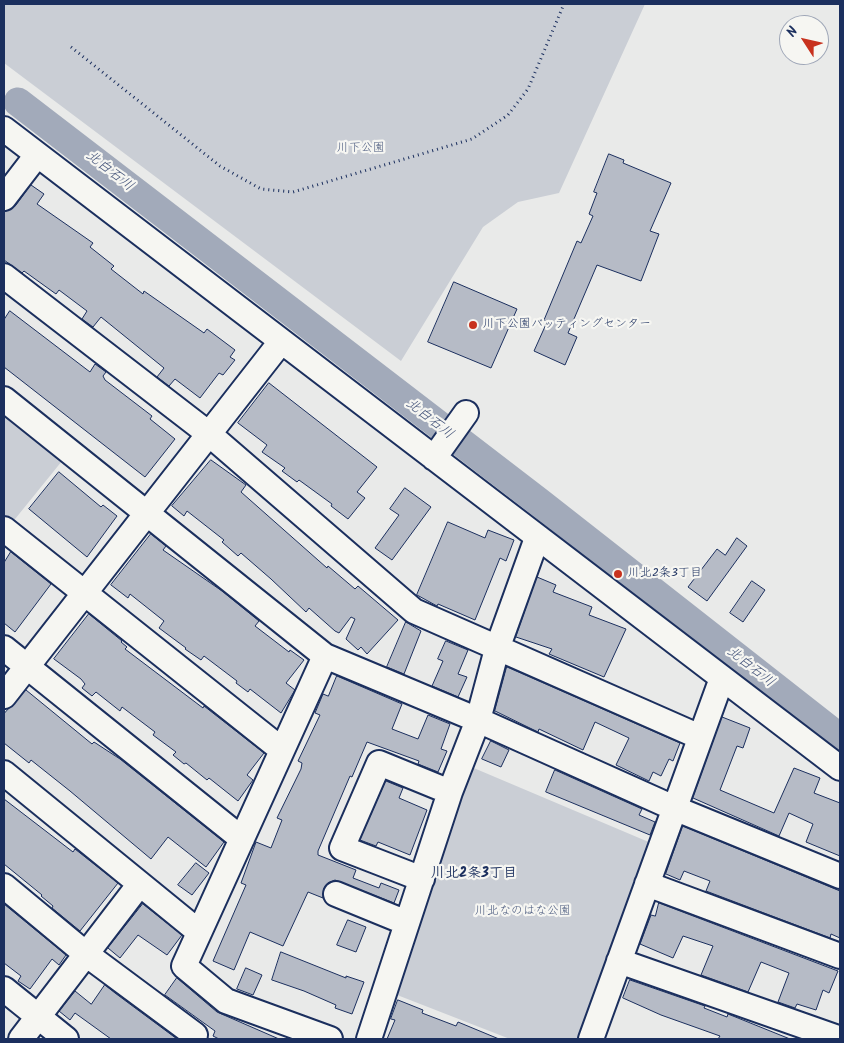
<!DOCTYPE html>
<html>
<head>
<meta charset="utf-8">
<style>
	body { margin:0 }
	#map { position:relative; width:844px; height:1043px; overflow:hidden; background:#e9eae9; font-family:Kalam,sans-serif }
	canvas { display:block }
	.frame { position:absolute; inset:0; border:5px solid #1b2f5e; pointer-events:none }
	.north { position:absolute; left:779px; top:15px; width:50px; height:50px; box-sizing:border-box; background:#f6f6f2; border:1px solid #9ea6b7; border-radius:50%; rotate:305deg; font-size:14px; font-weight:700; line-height:20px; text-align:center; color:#1b2f5e }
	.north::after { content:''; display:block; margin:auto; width:18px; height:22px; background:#c8321e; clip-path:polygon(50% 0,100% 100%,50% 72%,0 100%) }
</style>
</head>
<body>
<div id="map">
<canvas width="844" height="1043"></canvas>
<div class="frame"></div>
<div class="north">N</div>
</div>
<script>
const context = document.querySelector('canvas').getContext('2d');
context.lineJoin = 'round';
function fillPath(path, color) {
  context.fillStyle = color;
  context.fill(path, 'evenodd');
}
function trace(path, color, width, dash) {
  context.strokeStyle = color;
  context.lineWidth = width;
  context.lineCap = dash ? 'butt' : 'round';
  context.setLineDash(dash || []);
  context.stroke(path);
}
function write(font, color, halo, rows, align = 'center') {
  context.font = font + ' Kalam,"Klee One",sans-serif';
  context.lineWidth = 4.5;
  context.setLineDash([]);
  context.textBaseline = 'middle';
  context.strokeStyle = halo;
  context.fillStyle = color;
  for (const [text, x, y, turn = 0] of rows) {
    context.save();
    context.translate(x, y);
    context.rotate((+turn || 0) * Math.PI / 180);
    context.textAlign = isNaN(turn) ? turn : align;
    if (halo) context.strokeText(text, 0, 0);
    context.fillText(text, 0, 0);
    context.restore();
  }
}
const green = new Path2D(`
	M 4,4 L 645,4 L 559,193 L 518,202 L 483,227 L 401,361 L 4,63 Z
	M 4,416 L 62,461 L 11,524 L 4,518 Z
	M 469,766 L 651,843 L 581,1039 L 510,1039 L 392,993 Z`);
const river = new Path2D(`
	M 18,102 L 539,502 L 840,738`);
const building = new Path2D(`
	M 609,154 L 624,160 L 623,163 L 671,183 L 650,231 L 659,234 L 641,281 L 597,265 L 568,333 L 577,337 L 565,365 L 534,351 L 547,322 L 544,320 L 577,241 L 581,243 L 593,216 L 589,214 L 597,193 L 594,192 Z
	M 31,185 L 44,194 L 37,204 L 93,243 L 90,247 L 114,266 L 111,269 L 143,294 L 144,291 L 204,333 L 207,329 L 235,350 L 230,357 L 235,360 L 223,375 L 219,373 L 200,398 L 175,379 L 169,386 L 157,377 L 164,368 L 101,317 L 93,327 L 82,319 L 87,311 L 59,290 L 56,294 L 24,271 L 22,273 L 4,260 L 4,212 L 15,206 Z
	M 454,282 L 517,309 L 491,368 L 428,342 Z
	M 10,311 L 90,372 L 95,364 L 106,372 L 103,376 L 105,380 L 152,416 L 150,419 L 175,439 L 145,477 L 4,367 L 4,320 Z
	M 269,383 L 377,467 L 357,492 L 365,498 L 348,519 L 331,506 L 332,504 L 299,480 L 297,482 L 282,471 L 285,468 L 262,452 L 267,445 L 238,423 Z
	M 211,460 L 246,485 L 241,492 L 327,568 L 328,566 L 355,589 L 358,586 L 398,620 L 367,654 L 361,647 L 358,650 L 346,639 L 355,619 L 351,617 L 339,633 L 335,631 L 309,608 L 306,612 L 271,579 L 241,553 L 238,556 L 222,542 L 224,540 L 187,511 L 184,516 L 172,506 Z
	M 59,472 L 101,507 L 103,505 L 117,516 L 87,557 L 29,509 Z
	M 405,488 L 431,507 L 392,560 L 375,548 L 399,515 L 390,509 Z
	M 448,522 L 485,538 L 488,530 L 514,540 L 506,561 L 500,558 L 475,620 L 438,604 L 437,606 L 417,595 Z
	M 151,534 L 166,546 L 163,550 L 222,591 L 259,621 L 255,626 L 289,652 L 290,650 L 304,660 L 286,683 L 295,690 L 281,713 L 250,689 L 248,692 L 236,683 L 237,681 L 204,656 L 201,660 L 185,649 L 186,648 L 159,628 L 164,621 L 130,594 L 128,598 L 111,585 Z
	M 737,538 L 747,546 L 707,601 L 688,587 L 717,549 L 725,555 Z
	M 11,552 L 51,584 L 15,632 L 4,623 L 4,563 Z
	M 537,577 L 556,585 L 553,592 L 592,607 L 589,615 L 626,629 L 604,677 L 549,654 L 552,649 L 516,637 Z
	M 752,581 L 765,590 L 743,622 L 730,613 Z
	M 89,614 L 122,641 L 121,642 L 127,647 L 125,649 L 203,708 L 204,706 L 264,753 L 247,775 L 253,780 L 238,801 L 209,778 L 207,780 L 186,763 L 184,764 L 173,755 L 176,752 L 153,735 L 155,732 L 122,707 L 120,711 L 96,692 L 92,696 L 82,688 L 85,684 L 81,679 L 54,659 Z
	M 406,622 L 421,631 L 404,674 L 387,667 Z
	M 446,641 L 468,650 L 458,674 L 467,677 L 458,697 L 432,686 L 443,661 L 438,659 Z
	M 507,667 L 680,743 L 673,761 L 669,759 L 661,776 L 653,772 L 649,781 L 616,765 L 629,738 L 595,722 L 583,750 L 539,729 L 538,732 L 495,711 Z
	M 337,676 L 402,704 L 392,729 L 418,739 L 428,715 L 450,724 L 441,749 L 447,751 L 438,772 L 418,764 L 419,761 L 367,742 L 352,777 L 350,776 L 318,851 L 318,855 L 356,870 L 353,878 L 379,888 L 381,883 L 399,890 L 394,903 L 335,880 L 328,883 L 324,888 L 323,898 L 308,892 L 283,946 L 250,932 L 234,970 L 213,961 L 246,885 L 241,883 L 256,842 L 271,848 L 282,820 L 277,818 L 301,769 L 302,763 L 298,761 L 320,715 L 315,713 L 323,694 L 328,696 Z
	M 26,690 L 92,744 L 94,742 L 120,759 L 224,842 L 206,867 L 168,837 L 151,859 L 70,791 L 31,760 L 29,763 L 4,743 L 4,714 Z
	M 722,717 L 750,728 L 743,748 L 737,746 L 720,790 L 774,813 L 794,768 L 820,778 L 814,793 L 840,803 L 840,856 L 806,842 L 813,824 L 789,813 L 779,836 L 693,798 Z
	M 491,741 L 509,750 L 501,767 L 482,759 Z
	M 555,770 L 642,809 L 639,815 L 655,822 L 650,835 L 546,792 Z
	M 386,781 L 403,788 L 399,798 L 427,810 L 410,855 L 378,842 L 376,846 L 360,840 Z
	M 4,799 L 73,852 L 75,849 L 118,883 L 80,931 L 52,908 L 53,906 L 41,896 L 42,895 L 4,864 Z
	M 683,826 L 840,891 L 840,938 L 831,934 L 830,938 L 706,891 L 710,881 L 684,871 L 680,880 L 666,874 Z
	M 196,863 L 209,873 L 192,895 L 178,885 Z
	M 659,903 L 838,971 L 829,993 L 823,990 L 816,1010 L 797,1004 L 795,1008 L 778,1002 L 789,973 L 761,962 L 748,992 L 701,975 L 713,946 L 683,936 L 673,958 L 640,944 L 651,915 L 655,916 Z
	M 4,904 L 66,955 L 59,965 L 52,959 L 30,989 L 18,981 L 21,976 L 4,963 Z
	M 143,904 L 182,935 L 167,955 L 138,935 L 120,958 L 108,948 Z
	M 348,920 L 366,927 L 356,952 L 337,945 Z
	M 281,952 L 346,978 L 346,976 L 364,982 L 352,1014 L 335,1008 L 336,1005 L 304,991 L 272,980 Z
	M 246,968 L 262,975 L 253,995 L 237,989 Z
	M 177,978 L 217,1012 L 279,1039 L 219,1039 L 213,1036 L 215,1031 L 165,995 Z
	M 630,980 L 705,1006 L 704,1008 L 727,1017 L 728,1014 L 790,1039 L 718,1039 L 720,1036 L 661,1015 L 623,998 Z
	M 105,985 L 115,993 L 177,1039 L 111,1039 L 75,1013 L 70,1020 L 59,1011 L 75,991 L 91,1004 Z
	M 398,1000 L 423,1010 L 422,1013 L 456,1026 L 458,1022 L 499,1039 L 387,1039 L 395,1020 L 391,1019 Z`);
const path = new Path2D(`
	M 71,47 L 220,166 L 261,189 L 293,192 L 472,139 L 508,115 L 528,89 L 564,4`);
const minor = new Path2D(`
	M 4,129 L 840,768
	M 4,198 L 37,155
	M 4,276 L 209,434 L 414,611 L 700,737
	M 4,399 L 325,656 L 478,720 L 674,808 L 840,876
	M 434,458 L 466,413
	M 4,529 L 282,750
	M 4,648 L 242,839
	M 325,656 L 184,966 L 226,1001 L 330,1039
	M 4,696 L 280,343
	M 4,773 L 199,932
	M 422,879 L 342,848 L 379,763 L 450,792
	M 647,884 L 840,956
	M 4,886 L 86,954 L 195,1035 L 193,1039
	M 336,894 L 407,923
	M 619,961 L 838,1038
	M 4,989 L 66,1039
	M 21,1039 L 139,885
	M 369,1039 L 450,792 L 478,720 L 497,649 L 537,538
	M 591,1039 L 722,678`);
const markers = [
	[473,325,5,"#c8321e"],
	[618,574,5,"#c8321e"]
];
const parkNames = [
	["川下公園",361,149],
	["川北なのはな公園",523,912]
];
const poiNames = [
	["川下公園バッティングセンター",483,325],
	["川北2条3丁目",628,574]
];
const waterNames = [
	["北白石川",109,172,38],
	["北白石川",429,420,38],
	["北白石川",750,668,38]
];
const neighbourhoodNames = [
	["川北2条3丁目",474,875]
];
fillPath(green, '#caced5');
trace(river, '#a2aaba', 29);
fillPath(building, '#b6bbc6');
trace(building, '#1b2f5e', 1);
trace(minor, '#1b2f5e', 28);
trace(path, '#1b2f5e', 3, [1, 4]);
trace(minor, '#f6f6f2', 24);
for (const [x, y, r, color] of markers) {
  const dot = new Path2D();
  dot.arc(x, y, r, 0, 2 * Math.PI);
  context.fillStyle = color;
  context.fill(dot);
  trace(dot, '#f6f6f2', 2);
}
write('12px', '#47577c', '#f6f6f2', parkNames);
write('12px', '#1b2f5e', '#f6f6f2', poiNames, 'left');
write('italic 14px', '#44547a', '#f6f6f2', waterNames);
write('bold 14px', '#1b2f5e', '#f6f6f2', neighbourhoodNames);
</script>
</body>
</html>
